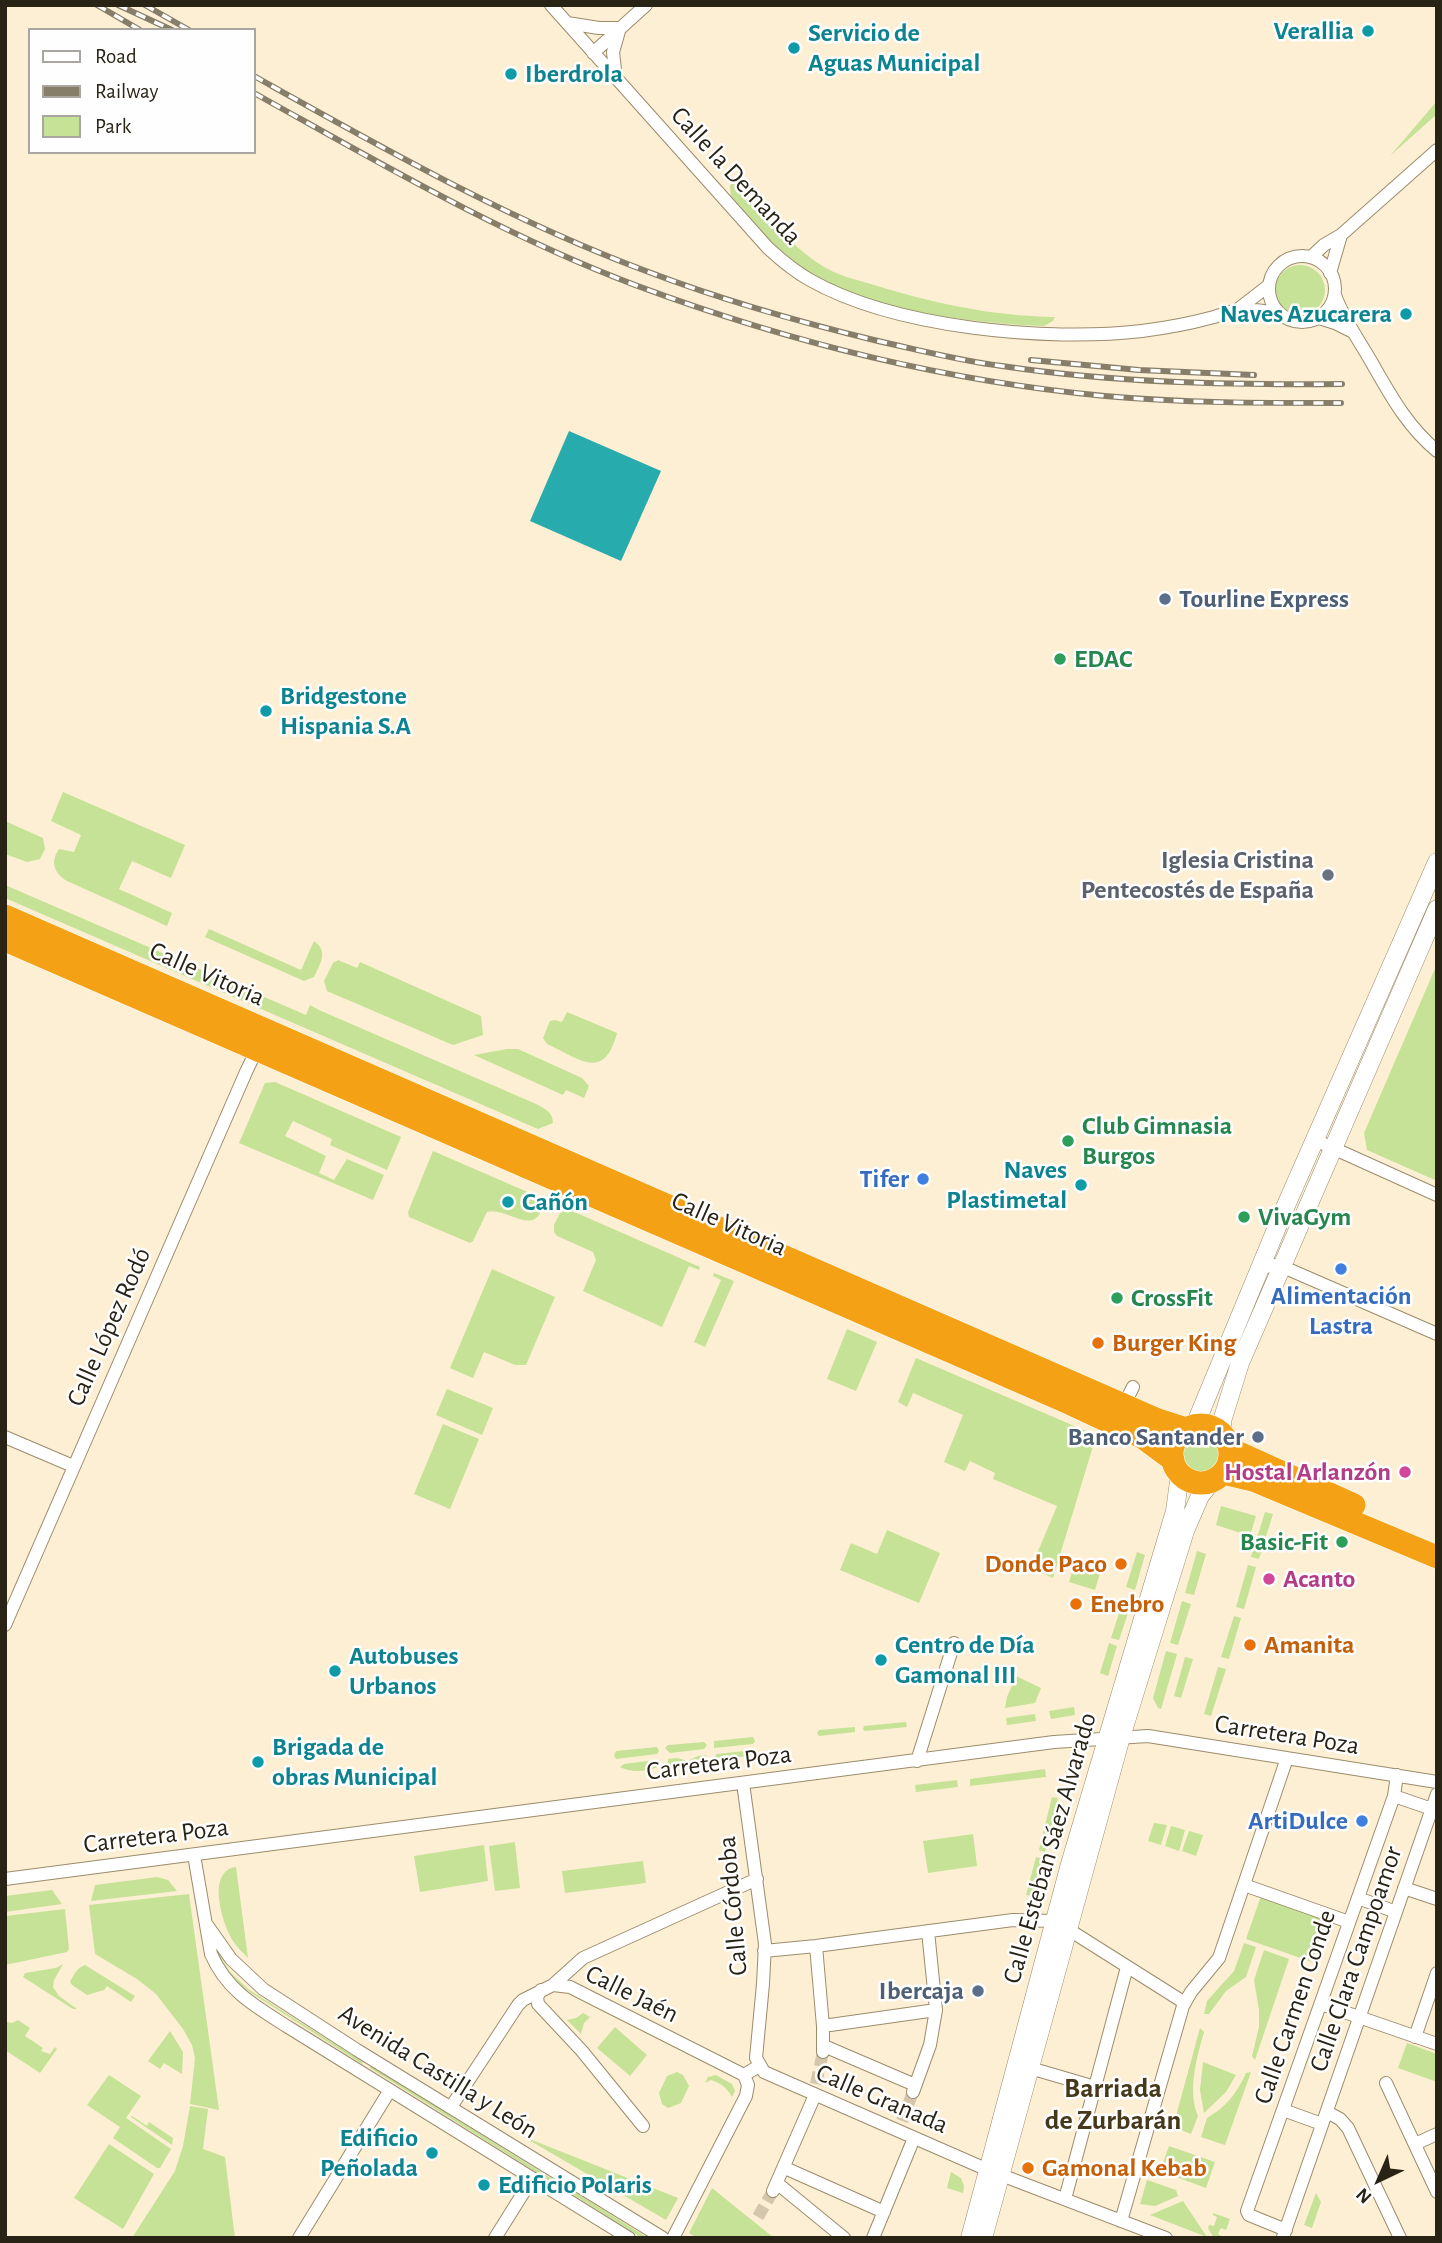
<!DOCTYPE html>
<html>
<head>
<meta charset="utf-8">
<style>
	body { margin:0 }
	#map { position:relative; width:1442px; height:2243px; overflow:hidden; background:#fdefd3; font-family:"Alegreya Sans",sans-serif }
	canvas { display:block }
	.frame { position:absolute; inset:0; border:7px solid #292316; pointer-events:none }
	.legend { position:absolute; left:28px; top:28px; width:228px; height:126px; box-sizing:border-box; background:#fefefe; border:2px solid #a9a6a1; margin:0; padding:9px 12px; list-style:none; font-size:21px; color:#292316 }
	.legend li { display:flex; align-items:center; gap:14px; height:35px }
	.legend b { width:35px; border:2px solid #a9a6a1 }
	.north { position:absolute; left:1344px; top:2145px; width:70px; height:70px; -webkit-text-stroke:5px #fefefe; paint-order:stroke; rotate:224deg; font-size:19px; font-weight:700; line-height:28px; text-align:center; color:#292316 }
	.north::after { content:''; display:block; margin:auto; width:24px; height:32px; background:#292316; clip-path:polygon(50% 0,100% 100%,50% 72%,0 100%) }
</style>
</head>
<body>
<div id="map">
<canvas width="1442" height="2243"></canvas>
<div class="frame"></div>
<ul class="legend">
<li><b style="height:9px;background:#fff"></b>Road</li>
<li><b style="height:9px;background:#877e6a"></b>Railway</li>
<li><b style="height:19px;background:#c6e296"></b>Park</li>
</ul>
<div class="north">N</div>
</div>
<script>
const context = document.querySelector('canvas').getContext('2d');
context.lineJoin = 'round';
function fillPath(path, color) {
  context.fillStyle = color;
  context.fill(path, 'evenodd');
}
function trace(path, color, width, dash) {
  context.strokeStyle = color;
  context.lineWidth = width;
  context.lineCap = dash ? 'butt' : 'round';
  context.setLineDash(dash || []);
  context.stroke(path);
}
function write(font, color, halo, rows, align = 'center') {
  context.font = font + ' "Alegreya Sans",sans-serif';
  context.lineWidth = 5;
  context.setLineDash([]);
  context.textBaseline = 'middle';
  context.strokeStyle = halo;
  context.fillStyle = color;
  for (const [text, x, y, turn = 0] of rows) {
    context.save();
    context.translate(x, y);
    context.rotate((+turn || 0) * Math.PI / 180);
    context.textAlign = isNaN(turn) ? turn : align;
    if (halo) context.strokeText(text, 0, 0);
    context.fillText(text, 0, 0);
    context.restore();
  }
}
const green = new Path2D(`
	M 1437,101 L 1437,114 L 1390,156 Z
	M 734,179 C 761,209 787,243 821,265 C 836,275 854,279 871,284 C 931,303 992,316 1055,317 L 1053,321 L 1044,326 C 970,323 865,311 802,268 C 775,249 752,221 731,196 L 730,186 Z
	M1275 290a25 25 0 1 1 50 0a25 25 0 1 1-50 0Z
	M 63,792 L 185,845 L 171,878 L 132,861 L 119,889 L 172,913 L 167,926 L 67,881 C 54,873 50,862 59,849 L 74,852 L 81,835 L 51,821 Z
	M 5,821 L 43,838 L 45,849 L 40,859 L 27,862 L 5,854 Z
	M 5,885 L 306,1015 L 310,1005 L 319,1010 L 536,1104 C 545,1109 553,1112 553,1123 L 538,1129 L 5,898 Z
	M 209,929 L 301,970 L 314,941 C 329,951 320,964 314,977 L 304,981 L 205,937 Z
	M 338,960 L 357,968 L 360,962 L 481,1016 L 483,1035 L 453,1045 L 327,991 L 324,981 L 333,963 Z
	M 1437,964 L 1437,1181 L 1367,1150 L 1364,1133 Z
	M 567,1012 L 617,1033 C 604,1082 580,1059 547,1044 L 543,1038 L 550,1021 L 555,1020 L 562,1022 Z
	M 507,1049 L 518,1049 L 582,1078 L 589,1086 L 584,1098 L 566,1090 L 563,1095 L 474,1055 Z
	M 275,1082 L 401,1137 L 387,1170 L 330,1145 L 332,1139 L 293,1121 L 285,1136 L 326,1156 L 319,1173 L 334,1180 L 347,1159 L 384,1175 L 373,1200 L 239,1143 L 265,1083 Z
	M 433,1151 L 546,1200 C 544,1204 542,1211 539,1215 C 528,1231 504,1207 487,1212 L 473,1241 L 470,1243 L 409,1217 L 408,1212 Z
	M 563,1207 L 700,1267 L 699,1270 L 689,1266 L 662,1327 L 583,1291 L 596,1260 L 593,1252 L 557,1236 L 554,1232 L 554,1225 Z
	M 492,1269 L 555,1297 L 526,1365 L 515,1365 L 484,1352 L 473,1378 L 450,1368 Z
	M 714,1273 L 734,1281 L 705,1347 L 694,1342 L 721,1280 L 713,1276 Z
	M 847,1329 L 877,1342 L 856,1391 L 827,1379 Z
	M 916,1358 L 1086,1431 L 1086,1439 L 1094,1443 L 1053,1578 L 1031,1568 L 1057,1506 L 993,1479 L 995,1473 L 970,1461 L 965,1471 L 944,1462 L 963,1415 L 913,1393 L 907,1407 L 898,1402 Z
	M 447,1389 L 493,1408 L 482,1435 L 436,1415 Z
	M 443,1424 L 479,1439 L 450,1509 L 414,1494 Z
	M1182 1455a19 19 0 1 1 38 0a19 19 0 1 1-38 0Z
	M 1221,1506 L 1256,1516 L 1250,1536 L 1216,1525 Z
	M 1265,1512 L 1273,1514 L 1259,1559 L 1251,1557 Z
	M 887,1530 L 940,1553 L 919,1603 L 840,1570 L 851,1543 L 877,1554 Z
	M 1197,1551 L 1206,1554 L 1194,1595 L 1185,1593 Z
	M 1137,1552 L 1145,1555 L 1135,1590 L 1126,1587 Z
	M 1074,1565 L 1100,1573 L 1095,1590 L 1069,1582 Z
	M 1248,1565 L 1256,1567 L 1244,1609 L 1236,1607 Z
	M 1182,1601 L 1191,1604 L 1178,1645 L 1170,1643 Z
	M 1121,1607 L 1129,1610 L 1119,1640 L 1111,1638 Z
	M 1234,1616 L 1241,1618 L 1229,1659 L 1221,1657 Z
	M 1109,1643 L 1117,1646 L 1108,1676 L 1100,1673 Z
	M 1166,1651 L 1177,1654 L 1161,1709 L 1158,1708 L 1153,1698 Z
	M 1185,1657 L 1193,1659 L 1181,1698 L 1174,1696 Z
	M 1218,1667 L 1226,1669 L 1211,1716 L 1204,1714 Z
	M 1016,1676 L 1041,1688 L 1035,1703 L 1005,1708 L 1007,1697 Z
	M 1074,1707 L 1075,1715 L 1051,1719 L 1049,1711 Z
	M 1035,1714 L 1036,1721 L 1007,1725 L 1006,1718 Z
	M 906,1722 L 907,1727 L 865,1731 L 863,1729 L 864,1726 Z
	M 855,1727 L 855,1732 L 819,1736 L 817,1733 L 819,1730 Z
	M 753,1737 L 755,1741 L 753,1744 L 714,1748 L 714,1741 Z
	M 704,1742 L 707,1745 L 704,1749 L 670,1753 L 665,1748 L 668,1745 Z
	M 657,1747 L 659,1751 L 657,1754 L 616,1759 L 614,1756 L 616,1751 Z
	M 753,1750 L 756,1752 L 755,1755 L 717,1760 L 715,1756 L 717,1754 Z
	M 706,1755 L 707,1762 L 667,1767 L 668,1759 L 677,1758 L 688,1761 L 698,1756 Z
	M 656,1760 L 661,1765 C 651,1772 630,1773 620,1767 L 624,1764 Z
	M 1045,1769 L 1046,1777 L 970,1786 L 970,1779 Z
	M 957,1780 L 958,1787 L 916,1792 L 915,1785 Z
	M 1052,1797 L 1058,1798 L 1045,1852 L 1039,1850 Z
	M 1154,1823 L 1167,1825 L 1161,1845 L 1148,1841 Z
	M 1171,1826 L 1185,1830 L 1179,1851 L 1165,1846 Z
	M 1189,1831 L 1203,1835 L 1196,1856 L 1182,1851 Z
	M 973,1834 L 977,1866 L 928,1873 L 923,1841 Z
	M 515,1842 L 520,1888 L 495,1891 L 489,1846 Z
	M 484,1845 L 488,1881 L 420,1892 L 414,1856 Z
	M 1036,1857 L 1043,1859 L 1033,1896 L 1026,1895 Z
	M 643,1861 L 646,1883 L 565,1893 L 562,1871 Z
	M 236,1867 L 248,1958 C 243,1953 237,1947 233,1941 C 222,1923 206,1871 236,1867 Z
	M 157,1877 L 168,1880 L 177,1891 L 91,1901 L 95,1885 Z
	M 52,1890 L 62,1904 L 5,1912 L 5,1896 Z
	M 189,1894 L 219,2110 L 190,2104 L 195,2058 L 192,2045 L 183,2029 L 156,1994 L 137,1979 L 95,1954 L 89,1905 Z
	M 1261,1896 L 1327,1920 L 1312,1962 L 1246,1939 Z
	M 65,1909 L 69,1949 L 67,1952 L 5,1965 L 5,1916 Z
	M 212,1936 L 223,1961 L 230,1972 L 248,1989 L 363,2062 L 362,2064 L 242,1987 L 220,1962 Z
	M 1244,1943 L 1256,1947 L 1246,1977 L 1226,1991 L 1209,2014 L 1204,2014 L 1207,2001 L 1234,1971 Z
	M 1264,1950 L 1289,1959 L 1255,2060 L 1252,2056 L 1259,2027 L 1259,2010 L 1254,1980 Z
	M 63,1964 L 54,1980 L 53,1987 L 59,1996 L 77,2009 L 73,2009 L 23,1977 L 25,1973 L 56,1968 Z
	M 85,1965 L 135,1996 L 131,2002 L 107,1986 L 104,1990 L 87,1995 L 72,1985 L 70,1982 C 74,1974 77,1968 85,1965 Z
	M 583,2013 L 590,2017 L 584,2023 L 581,2034 L 567,2020 L 576,2018 Z
	M 18,2020 L 30,2028 L 25,2036 L 43,2048 L 41,2051 L 50,2054 L 55,2047 L 57,2049 L 40,2073 L 5,2050 L 5,2025 L 7,2022 L 12,2023 Z
	M 615,2027 L 647,2055 L 630,2076 L 597,2048 Z
	M 1200,2028 L 1204,2032 C 1197,2057 1187,2090 1198,2116 L 1191,2134 L 1173,2127 Z
	M 170,2031 L 183,2052 L 182,2074 L 164,2063 L 160,2069 L 148,2061 Z
	M 1407,2043 L 1437,2054 L 1437,2082 L 1398,2068 Z
	M 1203,2062 L 1236,2075 L 1226,2092 L 1204,2113 L 1200,2090 Z
	M 371,2066 L 562,2185 L 560,2187 L 370,2068 Z
	M 677,2072 L 683,2075 L 689,2086 L 681,2103 L 668,2108 L 662,2104 L 659,2093 L 667,2076 Z
	M 1251,2072 L 1225,2145 L 1201,2137 L 1207,2118 C 1226,2107 1237,2093 1246,2073 Z
	M 109,2075 L 141,2096 L 126,2118 L 171,2149 L 160,2168 L 157,2168 L 113,2138 L 120,2127 L 87,2105 Z
	M 716,2075 L 732,2084 L 735,2091 L 732,2097 C 727,2088 721,2083 711,2080 L 705,2083 L 708,2077 Z
	M 190,2106 L 208,2109 L 203,2149 L 225,2157 L 235,2238 L 132,2238 L 175,2171 L 183,2146 Z
	M 132,2116 L 147,2126 L 149,2122 L 173,2138 L 172,2145 L 131,2117 Z
	M 522,2136 L 678,2198 L 666,2220 Z
	M 109,2144 L 154,2174 L 123,2229 L 74,2198 Z
	M 1169,2146 L 1215,2162 L 1206,2188 L 1160,2171 Z
	M 951,2172 L 961,2178 L 964,2186 L 963,2193 L 947,2188 Z
	M 1147,2180 L 1176,2190 L 1178,2196 L 1155,2206 L 1140,2204 Z
	M 712,2188 L 774,2238 L 697,2238 L 689,2233 Z
	M 570,2189 L 648,2238 L 642,2238 L 569,2192 Z
	M 1316,2193 L 1321,2202 L 1312,2228 L 1304,2225 Z
	M 1183,2201 L 1207,2237 L 1150,2215 Z
	M 1213,2213 L 1230,2219 L 1226,2230 L 1221,2228 L 1218,2234 L 1224,2238 L 1214,2238 L 1208,2228 L 1209,2225 L 1214,2226 L 1217,2217 L 1213,2215 Z`);
const water = new Path2D(`
	M 569,431 L 661,471 L 621,561 L 530,521 Z`);
const streetTunnel = new Path2D(`
	M 816,2084 L 823,2052
	M 902,2121 L 913,2092
	M 758,2217 L 773,2191`);
const street = new Path2D(`
	M 551,5 L 768,248 C 781,260 794,271 810,280 C 895,328 1046,342 1142,331 C 1165,328 1188,324 1210,318 C 1219,316 1227,312 1235,311 C 1249,308 1264,311 1278,313
	M 567,23 L 599,28 L 621,28
	M 593,53 L 646,5
	M 616,78 L 613,52 L 619,31
	M1269 289a33 33 0 1 1 66 0a33 33 0 1 1-66 0Z
	M 1311,257 L 1324,245 L 1341,235 L 1437,150
	M 1330,273 L 1341,235
	M 1335,295 C 1344,320 1359,340 1372,363 C 1391,396 1407,426 1437,451
	M 1237,310 L 1268,286
	M 1319,318 L 1335,323 L 1353,332
	M 1315,1140 L 1437,1195
	M 1260,1269 L 1273,1265 L 1281,1266 L 1437,1334
	M 1128,1397 L 1133,1387
	M 5,1437 L 73,1466
	M 5,1625 L 246,1072 L 257,1049 L 260,1047
	M 917,1761 L 954,1643
	M 743,1783 L 765,1944 L 763,1984 L 756,2058 L 764,2072 L 988,2170 L 1166,2238
	M 1394,1796 L 1432,1809
	M 194,1855 L 211,1954 C 227,1991 255,2006 288,2027 L 629,2238
	M 5,1879 L 1054,1742 L 1148,1736 L 1437,1782
	M 1244,1885 L 1349,1922
	M 1404,1888 L 1437,1899
	M 1358,1898 L 1396,1912
	M 207,1925 L 231,1959 L 263,1989 L 357,2050 L 663,2238
	M 816,1946 L 823,2026 L 823,2052
	M 764,1951 L 816,1946 L 1013,1920 L 1055,1921 L 1185,2003
	M 553,1985 L 583,1958 L 757,1879
	M 541,1990 L 537,1997 L 538,2004 L 582,2051 L 643,2126
	M 1321,2004 L 1437,2044
	M 823,2026 L 936,2010
	M 1415,2037 L 1437,1973
	M 824,2046 L 915,2085
	M 1030,2068 L 1095,2087
	M 1386,2083 L 1437,2192
	M 913,2092 L 930,2045 L 936,2010 L 928,1931
	M 451,2107 L 518,2005 L 523,2000 L 553,1985 L 570,1987 L 744,2075 L 759,2066
	M 1283,2110 L 1322,2124
	M 1327,2112 L 1340,2119 L 1348,2128 L 1400,2238
	M 1415,2144 L 1437,2134
	M 785,2168 L 884,2212
	M 778,2184 L 844,2238
	M 773,2191 L 815,2095
	M 1065,2199 L 1127,1967
	M 1121,2221 L 1183,2006 L 1191,1992 L 1219,1958 L 1287,1758
	M 1286,2230 L 1249,2215 L 1247,2211 L 1394,1796 L 1397,1775
	M 1283,2237 L 1437,1794
	M 299,2238 L 390,2090
	M 495,2238 L 532,2179
	M 673,2238 L 746,2096 L 748,2085 L 744,2075
	M 873,2238 L 914,2138`);
const secondary = new Path2D(`
	M 1195,1425 L 1287,1203 L 1437,862
	M 1223,1434 L 1222,1421 L 1240,1363 L 1437,909
	M 970,2238 L 1070,1864 L 1175,1511 L 1180,1474
	M 983,2238 L 1121,1737 L 1185,1531 L 1200,1496 L 1212,1481`);
const highway = new Path2D(`
	M 5,916 L 1158,1420 L 1186,1429
	M 5,940 L 1069,1403 L 1142,1437 L 1173,1460
	M1172 1454a29 29 0 1 1 58 0a29 29 0 1 1-58 0Z
	M 1230,1449 L 1354,1505
	M 1223,1473 L 1253,1480 L 1437,1557`);
const rail = new Path2D(`
	M 97,5 L 140,30
	M 118,5 L 172,30
	M 145,5 L 189,30
	M 254,76 C 381,147 509,220 646,271 C 722,300 799,322 878,341 C 919,350 961,361 1002,366 C 1116,383 1228,385 1342,384
	M 254,93 C 378,162 502,235 635,285 C 785,341 945,381 1105,396 C 1184,403 1262,403 1341,403
	M 1031,360 L 1139,370 L 1254,375`);
const markers = [
	[1368,31,7,"#0f9aa8"],
	[794,48,7,"#0f9aa8"],
	[511,74,7,"#0f9aa8"],
	[1406,314,7,"#0f9aa8"],
	[1165,599,7,"#5c6f8a"],
	[1060,659,7,"#2e9e5b"],
	[266,711,7,"#0f9aa8"],
	[1328,875,7,"#6b7280"],
	[1068,1141,7,"#2e9e5b"],
	[923,1179,7,"#3f7fe0"],
	[1081,1185,7,"#0f9aa8"],
	[508,1202,7,"#0f9aa8"],
	[1244,1217,7,"#2e9e5b"],
	[1341,1269,7,"#3f7fe0"],
	[1117,1298,7,"#2e9e5b"],
	[1098,1343,7,"#e8710a"],
	[1258,1437,7,"#5c6f8a"],
	[1405,1472,7,"#d1479c"],
	[1342,1542,7,"#2e9e5b"],
	[1121,1564,7,"#e8710a"],
	[1269,1579,7,"#d1479c"],
	[1076,1604,7,"#e8710a"],
	[1250,1645,7,"#e8710a"],
	[881,1660,7,"#0f9aa8"],
	[335,1671,7,"#0f9aa8"],
	[258,1762,7,"#0f9aa8"],
	[1362,1821,7,"#3f7fe0"],
	[978,1991,7,"#5c6f8a"],
	[432,2153,7,"#0f9aa8"],
	[1028,2168,7,"#e8710a"],
	[484,2185,7,"#0f9aa8"]
];
const cultureNames = [
	["Verallia",1354,31,"right"],
	["Servicio de",808,33],
	["Aguas Municipal",808,63],
	["Iberdrola",525,74],
	["Naves Azucarera",1392,314,"right"],
	["Bridgestone",280,696],
	["Hispania S.A",280,726],
	["Naves",1067,1170,"right"],
	["Plastimetal",1067,1200,"right"],
	["Cañón",522,1202],
	["Centro de Día",895,1645],
	["Gamonal III",895,1675],
	["Autobuses",349,1656],
	["Urbanos",349,1686],
	["Brigada de",272,1747],
	["obras Municipal",272,1777],
	["Edificio",418,2138,"right"],
	["Peñolada",418,2168,"right"],
	["Edificio Polaris",498,2185]
];
const streetNames = [
	["Calle la Demanda",736,176,47],
	["Calle Vitoria",207,974,24],
	["Calle Vitoria",729,1224,24],
	["Calle López Rodó",109,1327,-66],
	["Carretera Poza",1287,1735,9],
	["Carretera Poza",719,1763,-7],
	["Carretera Poza",156,1836,-7],
	["Calle Esteban Sáez Alvarado",1050,1848,-74],
	["Calle Córdoba",733,1906,-95],
	["Calle Clara Campoamor",1356,1959,-71],
	["Calle Jaén",632,1994,26],
	["Calle Carmen Conde",1295,2007,-71],
	["Avenida Castilla y León",438,2072,32],
	["Calle Granada",882,2099,23]
];
const serviceNames = [
	["Tourline Express",1179,599,"left"],
	["Banco Santander",1244,1437],
	["Ibercaja",964,1991]
];
const leisureNames = [
	["EDAC",1074,659],
	["Club Gimnasia",1082,1126],
	["Burgos",1082,1156],
	["VivaGym",1258,1217],
	["CrossFit",1131,1298],
	["Basic-Fit",1328,1542,"right"]
];
const worshipNames = [
	["Iglesia Cristina",1314,860],
	["Pentecostés de España",1314,890]
];
const shopNames = [
	["Tifer",909,1179],
	["Alimentación",1341,1296,"center"],
	["Lastra",1341,1326,"center"],
	["ArtiDulce",1348,1821]
];
const foodNames = [
	["Burger King",1112,1343],
	["Donde Paco",1107,1564,"right"],
	["Enebro",1090,1604],
	["Amanita",1264,1645],
	["Gamonal Kebab",1042,2168]
];
const hotelNames = [
	["Hostal Arlanzón",1391,1472],
	["Acanto",1283,1579,"left"]
];
const neighbourhoodNames = [
	["Barriada",1113,2089],
	["de Zurbarán",1113,2121]
];
fillPath(green, '#c6e296');
fillPath(water, '#28abac');
trace(streetTunnel, '#d3c6ad', 12, [12, 6]);
trace(street, '#9c8c6c', 14);
trace(secondary, '#9c8c6c', 19);
trace(highway, '#fff', 24);
trace(street, '#fff', 12);
trace(secondary, '#fff', 18);
trace(highway, '#f4a115', 23);
trace(rail, '#877e6a', 6);
trace(rail, '#fefefe', 3.5, [10]);
for (const [x, y, r, color] of markers) {
  const dot = new Path2D();
  dot.arc(x, y, r, 0, 2 * Math.PI);
  context.fillStyle = color;
  context.fill(dot);
  trace(dot, '#fefefe', 2.5);
}
write('bold 26px', '#0d838f', '#fefefe', cultureNames, 'left');
write('26px', '#292316', '#fefefe', streetNames);
write('bold 26px', '#4e5e75', '#fefefe', serviceNames, 'right');
write('bold 26px', '#27864d', '#fefefe', leisureNames, 'left');
write('bold 26px', '#5b616d', '#fefefe', worshipNames, 'right');
write('bold 26px', '#366cbe', '#fefefe', shopNames, 'right');
write('bold 26px', '#c56008', '#fefefe', foodNames, 'left');
write('bold 26px', '#b23c85', '#fefefe', hotelNames, 'right');
write('bold 28px', '#46381a', '#fefefe', neighbourhoodNames);
</script>
</body>
</html>
